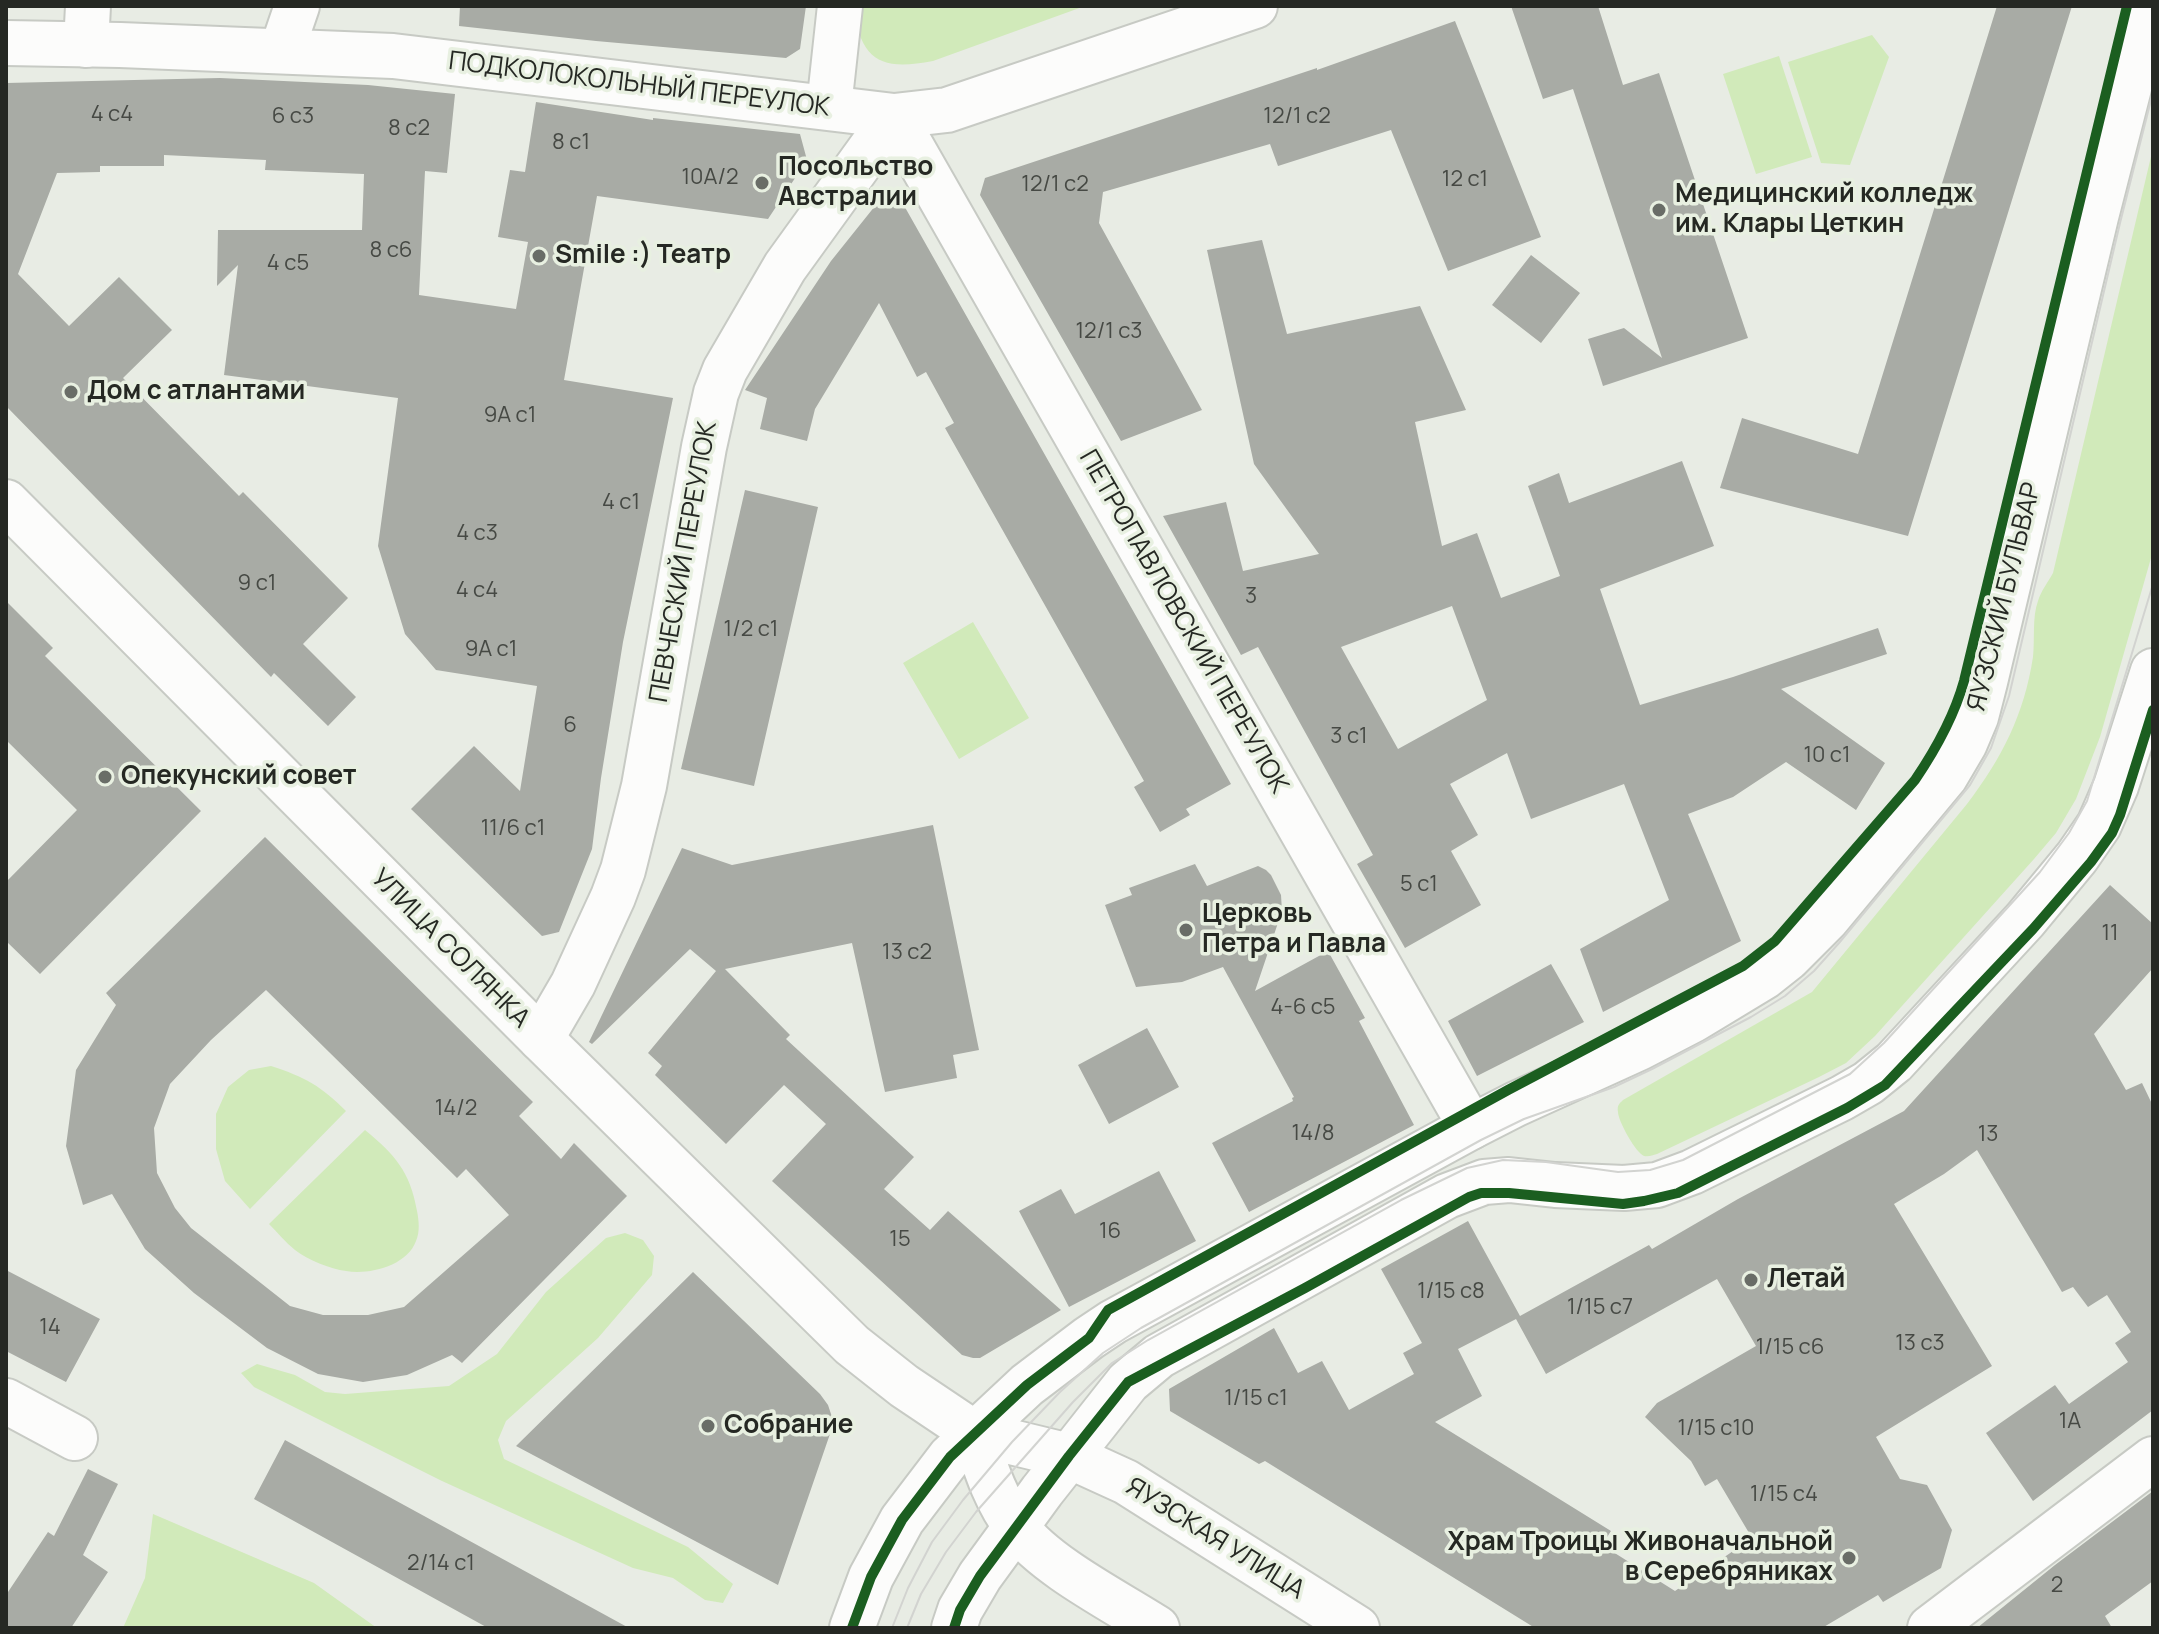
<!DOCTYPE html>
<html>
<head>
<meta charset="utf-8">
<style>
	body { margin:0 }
	#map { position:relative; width:2159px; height:1634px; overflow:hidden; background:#e8ece4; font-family:Manrope,sans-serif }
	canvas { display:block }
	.frame { position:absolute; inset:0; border:8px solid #252823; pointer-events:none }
</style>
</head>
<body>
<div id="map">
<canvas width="2159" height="1634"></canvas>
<div class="frame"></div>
</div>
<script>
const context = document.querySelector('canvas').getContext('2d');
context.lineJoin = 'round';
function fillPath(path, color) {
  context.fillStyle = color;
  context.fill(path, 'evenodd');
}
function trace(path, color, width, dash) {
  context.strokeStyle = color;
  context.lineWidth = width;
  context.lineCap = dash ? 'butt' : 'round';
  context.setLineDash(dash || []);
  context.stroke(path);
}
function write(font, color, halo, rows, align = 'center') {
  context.font = font + ' Manrope,sans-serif';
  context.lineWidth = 7;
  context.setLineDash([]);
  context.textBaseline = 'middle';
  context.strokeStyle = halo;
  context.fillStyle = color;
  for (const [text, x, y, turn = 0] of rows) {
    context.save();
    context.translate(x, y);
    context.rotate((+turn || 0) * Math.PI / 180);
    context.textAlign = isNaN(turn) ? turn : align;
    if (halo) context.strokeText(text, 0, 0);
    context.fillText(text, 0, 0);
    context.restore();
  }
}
const green = new Path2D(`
	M 853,6 L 1085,6 L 933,61 C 880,71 861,61 853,6 Z
	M 1872,35 L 1889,57 L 1850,165 L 1821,163 L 1788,62 Z
	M 1779,56 L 1812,157 L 1756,174 L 1723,74 Z
	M 2153,148 L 2153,551 L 2100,737 L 2076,799 L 2056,833 L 2034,859 L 1875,1036 L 1846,1063 L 1819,1077 L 1657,1154 C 1652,1155 1650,1157 1644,1156 C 1636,1153 1618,1121 1618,1112 C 1617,1105 1619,1104 1623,1100 L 1812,992 L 1967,804 C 2002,758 2024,715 2033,657 C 2035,639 2032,617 2038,601 C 2041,591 2048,582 2053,573 Z
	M 973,622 L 1029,718 L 959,759 L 903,663 Z
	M 271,1066 C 305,1077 321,1086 346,1111 L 250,1209 L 225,1181 L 216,1149 L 216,1114 L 228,1087 L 249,1070 Z
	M 365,1130 C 395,1155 410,1171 417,1211 C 419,1221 420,1232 416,1241 C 407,1266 369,1275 346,1271 C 330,1269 308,1260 295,1250 C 285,1242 277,1232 269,1224 Z
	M 625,1233 L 643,1240 L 654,1256 L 652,1275 L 598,1338 L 506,1421 L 498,1440 L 504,1459 L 688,1547 L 733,1584 L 723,1603 L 705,1600 L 673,1578 L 633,1568 L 442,1481 L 254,1387 L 241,1373 L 257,1364 L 295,1375 L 325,1392 L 345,1394 L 449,1386 L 497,1354 L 546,1292 L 606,1238 Z
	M 153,1514 L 314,1583 L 377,1628 L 123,1628 L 145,1578 Z`);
const building = new Path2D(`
	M 460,6 L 806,6 L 800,49 L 786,58 L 596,41 L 459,26 Z
	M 1511,6 L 1598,6 L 1623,85 L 1659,73 L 1748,338 L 1603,386 L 1588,339 L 1624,328 L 1662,358 L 1573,89 L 1543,99 Z
	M 1997,6 L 2072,6 L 1908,536 L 1720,488 L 1742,418 L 1858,454 Z
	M 1455,21 L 1541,237 L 1448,271 L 1391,130 L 1278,166 L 1270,144 L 1103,192 L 1099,223 L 1202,410 L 1121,441 L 980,195 L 985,178 L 1317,68 L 1317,70 Z
	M 220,78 L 368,85 L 455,94 L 447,173 L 425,171 L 419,295 L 516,309 L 528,242 L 498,237 L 510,170 L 525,172 L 536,102 L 653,120 L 653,118 L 800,134 L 807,160 L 768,219 L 597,196 L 564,380 L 673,398 L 623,642 L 601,778 L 592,849 L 559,932 L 542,936 L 411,809 L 474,746 L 520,791 L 537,686 L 436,670 L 405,634 L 378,546 L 398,398 L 224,375 L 238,265 L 217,286 L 218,230 L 362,230 L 364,174 L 265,170 L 266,160 L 164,155 L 164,166 L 100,166 L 100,172 L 57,173 L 18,274 L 69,326 L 119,277 L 172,330 L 123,378 L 239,496 L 243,492 L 348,598 L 303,644 L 356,697 L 328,726 L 274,673 L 271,677 L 6,406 L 6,83 Z
	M 879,201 L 902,202 L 1231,784 L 1186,809 L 1190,815 L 1160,832 L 1134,787 L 1144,781 L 945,428 L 954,423 L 926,372 L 917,377 L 879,303 L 815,409 L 807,441 L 760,429 L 767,398 L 745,390 L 831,261 Z
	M 1262,240 L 1287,334 L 1420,306 L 1466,410 L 1415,422 L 1442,546 L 1477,533 L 1501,598 L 1560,576 L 1528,486 L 1559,473 L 1569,503 L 1682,461 L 1714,546 L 1600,589 L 1640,705 L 1733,677 L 1878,628 L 1887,654 L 1781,689 L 1885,763 L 1856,810 L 1786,762 L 1733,797 L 1688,814 L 1741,941 L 1603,1012 L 1580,949 L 1669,900 L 1624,784 L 1531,819 L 1507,753 L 1450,784 L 1478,835 L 1451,851 L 1481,905 L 1405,948 L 1357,864 L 1373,855 L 1258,647 L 1241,655 L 1163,516 L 1226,502 L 1243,571 L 1319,554 L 1254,464 L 1207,250 ZM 1452,606 L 1487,700 L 1398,749 L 1341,647 Z
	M 1531,255 L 1580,293 L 1541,343 L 1492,305 Z
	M 745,490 L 818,507 L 754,786 L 681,769 Z
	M 6,601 L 53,648 L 45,656 L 201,811 L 40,974 L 6,941 L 6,882 L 77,810 L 6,740 Z
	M 933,825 L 979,1050 L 953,1055 L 957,1078 L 885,1092 L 852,943 L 725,969 L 790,1035 L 786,1039 L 914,1157 L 884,1189 L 930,1230 L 948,1211 L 1061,1310 L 980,1358 L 973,1358 L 962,1355 L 772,1181 L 826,1124 L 784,1085 L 726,1144 L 655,1075 L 662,1066 L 648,1053 L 716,971 L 690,949 L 592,1044 L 589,1042 L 682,848 L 732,865 Z
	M 265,837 L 533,1102 L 519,1116 L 561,1159 L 574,1143 L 627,1196 L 462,1363 L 452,1355 L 407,1375 L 363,1382 L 318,1374 L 267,1348 L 194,1293 L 145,1249 L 112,1194 L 83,1205 L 66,1146 L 76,1070 L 116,1005 L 106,993 ZM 266,990 L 457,1178 L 466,1169 L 509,1215 L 404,1307 L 368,1315 L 323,1315 L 290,1306 L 191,1228 L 175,1208 L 157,1173 L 154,1128 L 170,1084 L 211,1040 Z
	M 1195,864 L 1207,886 L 1258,866 L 1266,870 L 1271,875 L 1281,895 L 1282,911 L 1255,991 L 1328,951 L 1365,1018 L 1359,1021 L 1414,1125 L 1249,1212 L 1212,1143 L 1293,1101 L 1292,1098 L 1294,1097 L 1223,967 L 1182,982 L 1136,987 L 1105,905 L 1132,895 L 1129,888 Z
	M 2110,885 L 2153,924 L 2153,968 L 2094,1034 L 2126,1090 L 2142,1083 L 2153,1106 L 2153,1410 L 2033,1501 L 1986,1433 L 2055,1385 L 2069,1404 L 2128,1362 L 2115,1343 L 2131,1332 L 2107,1295 L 2088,1307 L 2073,1287 L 2062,1292 L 1977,1150 L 1944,1174 L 1894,1204 L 1992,1366 L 1876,1437 L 1900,1479 L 1927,1485 L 1952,1530 L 1941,1568 L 1883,1602 L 1878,1595 L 1822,1628 L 1535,1628 L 1265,1461 L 1259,1464 L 1170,1411 L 1169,1389 L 1274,1328 L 1298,1373 L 1322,1361 L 1349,1410 L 1414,1374 L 1403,1353 L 1422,1343 L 1381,1269 L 1468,1221 L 1520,1316 L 1649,1245 L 1652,1249 L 1738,1199 L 1904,1111 ZM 1717,1279 L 1756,1346 L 1657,1403 L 1645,1417 L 1691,1461 L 1705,1486 L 1717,1479 L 1752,1538 L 1675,1591 L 1602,1545 L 1611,1531 L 1435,1422 L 1482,1396 L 1458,1349 L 1516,1319 L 1546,1374 Z
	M 1551,964 L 1584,1022 L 1477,1076 L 1448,1021 Z
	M 1147,1028 L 1179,1087 L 1109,1124 L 1078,1065 Z
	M 1159,1171 L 1196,1241 L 1069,1307 L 1019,1211 L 1061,1189 L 1075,1214 Z
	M 6,1270 L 100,1319 L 66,1382 L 6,1351 Z
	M 693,1272 L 820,1394 L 828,1405 L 832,1417 L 831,1431 L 778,1585 L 516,1446 Z
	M 285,1440 L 629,1628 L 488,1628 L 254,1499 Z
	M 88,1469 L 118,1484 L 83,1555 L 108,1572 L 71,1628 L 6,1628 L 6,1595 L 48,1532 L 54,1536 Z
	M 2153,1491 L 2153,1581 L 2105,1616 L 2112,1628 L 1977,1628 L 2055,1565 Z`);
const minor = new Path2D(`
	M 86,45 L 88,6
	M 282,50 L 297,6
	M 829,107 L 840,6
	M 541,1039 L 573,984 L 613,897 L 623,870 L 644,786 L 704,447 L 716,393 L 725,370 L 785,267 L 894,116 L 1471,1127
	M 6,1401 L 75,1438
	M 1930,1628 L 2153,1459`);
const tertiary = new Path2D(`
	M 6,43 L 120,45 L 393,56 L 894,116 L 947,110 L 1255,6`);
const secondary = new Path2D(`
	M 6,502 L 541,1039 L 852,1345 L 904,1386 L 974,1433 L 1069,1456 L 1126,1482 L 1357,1628
	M 974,1433 C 985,1466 995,1500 1017,1528 C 1047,1567 1115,1601 1157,1628
	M 852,1628 L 871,1577 L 902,1520 L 950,1457 L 1027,1385 L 1089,1338 L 1113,1322 L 1471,1127 L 1516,1104 L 1639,1048 L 1693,1020 L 1764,977 L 1788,958 L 1827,919 L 1945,777 L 1965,743 L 1976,717 L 1985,682 L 2096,217 L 2150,6
	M 954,1628 L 960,1610 L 980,1576 L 1042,1491 L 1128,1382 L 1159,1356 L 1447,1196 L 1484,1182 L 1509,1180 L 1555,1185 L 1624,1188 L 1657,1185 L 1692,1172 L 1842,1098 L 1868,1083 L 1894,1062 L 2025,920 L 2077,857 L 2099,825 L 2116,786 L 2153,671`);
const tram = new Path2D(`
	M 892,1628 L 908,1588 L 932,1542 L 963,1500 L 1012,1442 L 1060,1392 L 1103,1353 L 1141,1328 L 1481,1140 L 1524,1119 L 1614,1087 L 1652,1069 L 1751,1017 L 1785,996 L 1814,971 L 1839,943 L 1970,785 L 1991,748 L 2009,696 L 2120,223 L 2153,92
	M 907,1628 L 921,1594 L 946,1552 L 976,1512 L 1073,1402 L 1112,1363 L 1148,1340 L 1401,1200 L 1467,1168 L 1503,1160 L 1546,1162 L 1618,1172 L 1650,1170 L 1683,1160 L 1850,1074 L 1884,1043 L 2040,872 L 2069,833 L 2087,801 L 2153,584`);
const cycleway = new Path2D(`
	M 852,1628 L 871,1577 L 902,1520 L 950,1457 L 1027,1385 L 1089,1338 L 1108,1310 L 1508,1090 L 1743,966 L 1775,941 L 1915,780 C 1936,749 1954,717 1964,681 L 2127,6
	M 954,1628 L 960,1610 L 980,1576 L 1069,1456 L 1128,1382 L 1305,1288 L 1469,1197 L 1481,1193 L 1509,1193 L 1623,1204 L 1644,1201 L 1678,1193 L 1847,1108 L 1885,1085 L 2033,929 L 2091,862 L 2112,833 L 2120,815 L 2153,710`);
const markers = [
	[762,183,8,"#696d67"],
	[1659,210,8,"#696d67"],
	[539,256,8,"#696d67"],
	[71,392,8,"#696d67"],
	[105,777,8,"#696d67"],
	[1186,930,8,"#696d67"],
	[1751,1280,8,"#696d67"],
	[708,1426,8,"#696d67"],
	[1849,1558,8,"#696d67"]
];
const numberNames = [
	["4 с4",112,115],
	["6 с3",293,117],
	["12/1 с2",1297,117],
	["8 с2",409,129],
	["8 с1",571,143],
	["10А/2",710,178],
	["12 с1",1465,180],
	["12/1 с2",1055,185],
	["8 с6",391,251],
	["4 с5",288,264],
	["12/1 с3",1109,332],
	["9А с1",510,416],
	["4 с1",621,503],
	["4 с3",477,534],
	["9 с1",257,584],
	["4 с4",477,591],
	["3",1251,597],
	["1/2 с1",751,630],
	["9А с1",491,650],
	["6",570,726],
	["3 с1",1349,737],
	["10 с1",1827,756],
	["11/6 с1",513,829],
	["5 с1",1419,885],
	["11",2110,934],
	["13 с2",907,953],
	["4-6 с5",1303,1008],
	["14/2",456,1109],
	["14/8",1313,1134],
	["13",1988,1135],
	["16",1110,1232],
	["15",900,1240],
	["1/15 с8",1451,1292],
	["1/15 с7",1600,1308],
	["14",50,1328],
	["13 с3",1920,1344],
	["1/15 с6",1790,1348],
	["1/15 с1",1256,1399],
	["1А",2070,1422],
	["1/15 с10",1716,1429],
	["1/15 с4",1784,1495],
	["2/14 с1",441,1564],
	["2",2057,1586]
];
const streetNames = [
	["ПОДКОЛОКОЛЬНЫЙ ПЕРЕУЛОК",639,85,7],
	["ПЕВЧЕСКИЙ ПЕРЕУЛОК",684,562,-80],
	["ЯУЗСКИЙ БУЛЬВАР",2005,597,-76],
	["ПЕТРОПАВЛОВСКИЙ ПЕРЕУЛОК",1183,622,60],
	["УЛИЦА СОЛЯНКА",450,949,45],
	["ЯУЗСКАЯ УЛИЦА",1215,1539,32]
];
const poiNames = [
	["Посольство",778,168],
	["Австралии",778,198],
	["Медицинский колледж",1675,195],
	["им. Клары Цеткин",1675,225],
	["Smile :) Театр",555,256],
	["Дом с атлантами",87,392],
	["Опекунский совет",121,777],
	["Церковь",1202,915],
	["Петра и Павла",1202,945],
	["Летай",1767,1280],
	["Собрание",724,1426],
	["Храм Троицы Живоначальной",1833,1543,"right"],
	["в Серебряниках",1833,1573,"right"]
];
fillPath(green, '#d1eaba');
fillPath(building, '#a8aba5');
trace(minor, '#c7cac4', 48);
trace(tertiary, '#c7cac4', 48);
trace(secondary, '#c7cac4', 48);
trace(minor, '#fcfcfb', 44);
trace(tertiary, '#fcfcfb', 44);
trace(secondary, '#fcfcfb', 44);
trace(tram, '#d2d3d0', 2);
trace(cycleway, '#1b5e20', 10);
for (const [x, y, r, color] of markers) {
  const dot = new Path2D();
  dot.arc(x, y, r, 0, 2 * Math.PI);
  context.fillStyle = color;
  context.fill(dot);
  trace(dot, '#e8f0e1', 3);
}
write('22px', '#464944', null, numberNames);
write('26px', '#252823', '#e8f0e1', streetNames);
write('bold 26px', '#252823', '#e8f0e1', poiNames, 'left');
</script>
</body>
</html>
